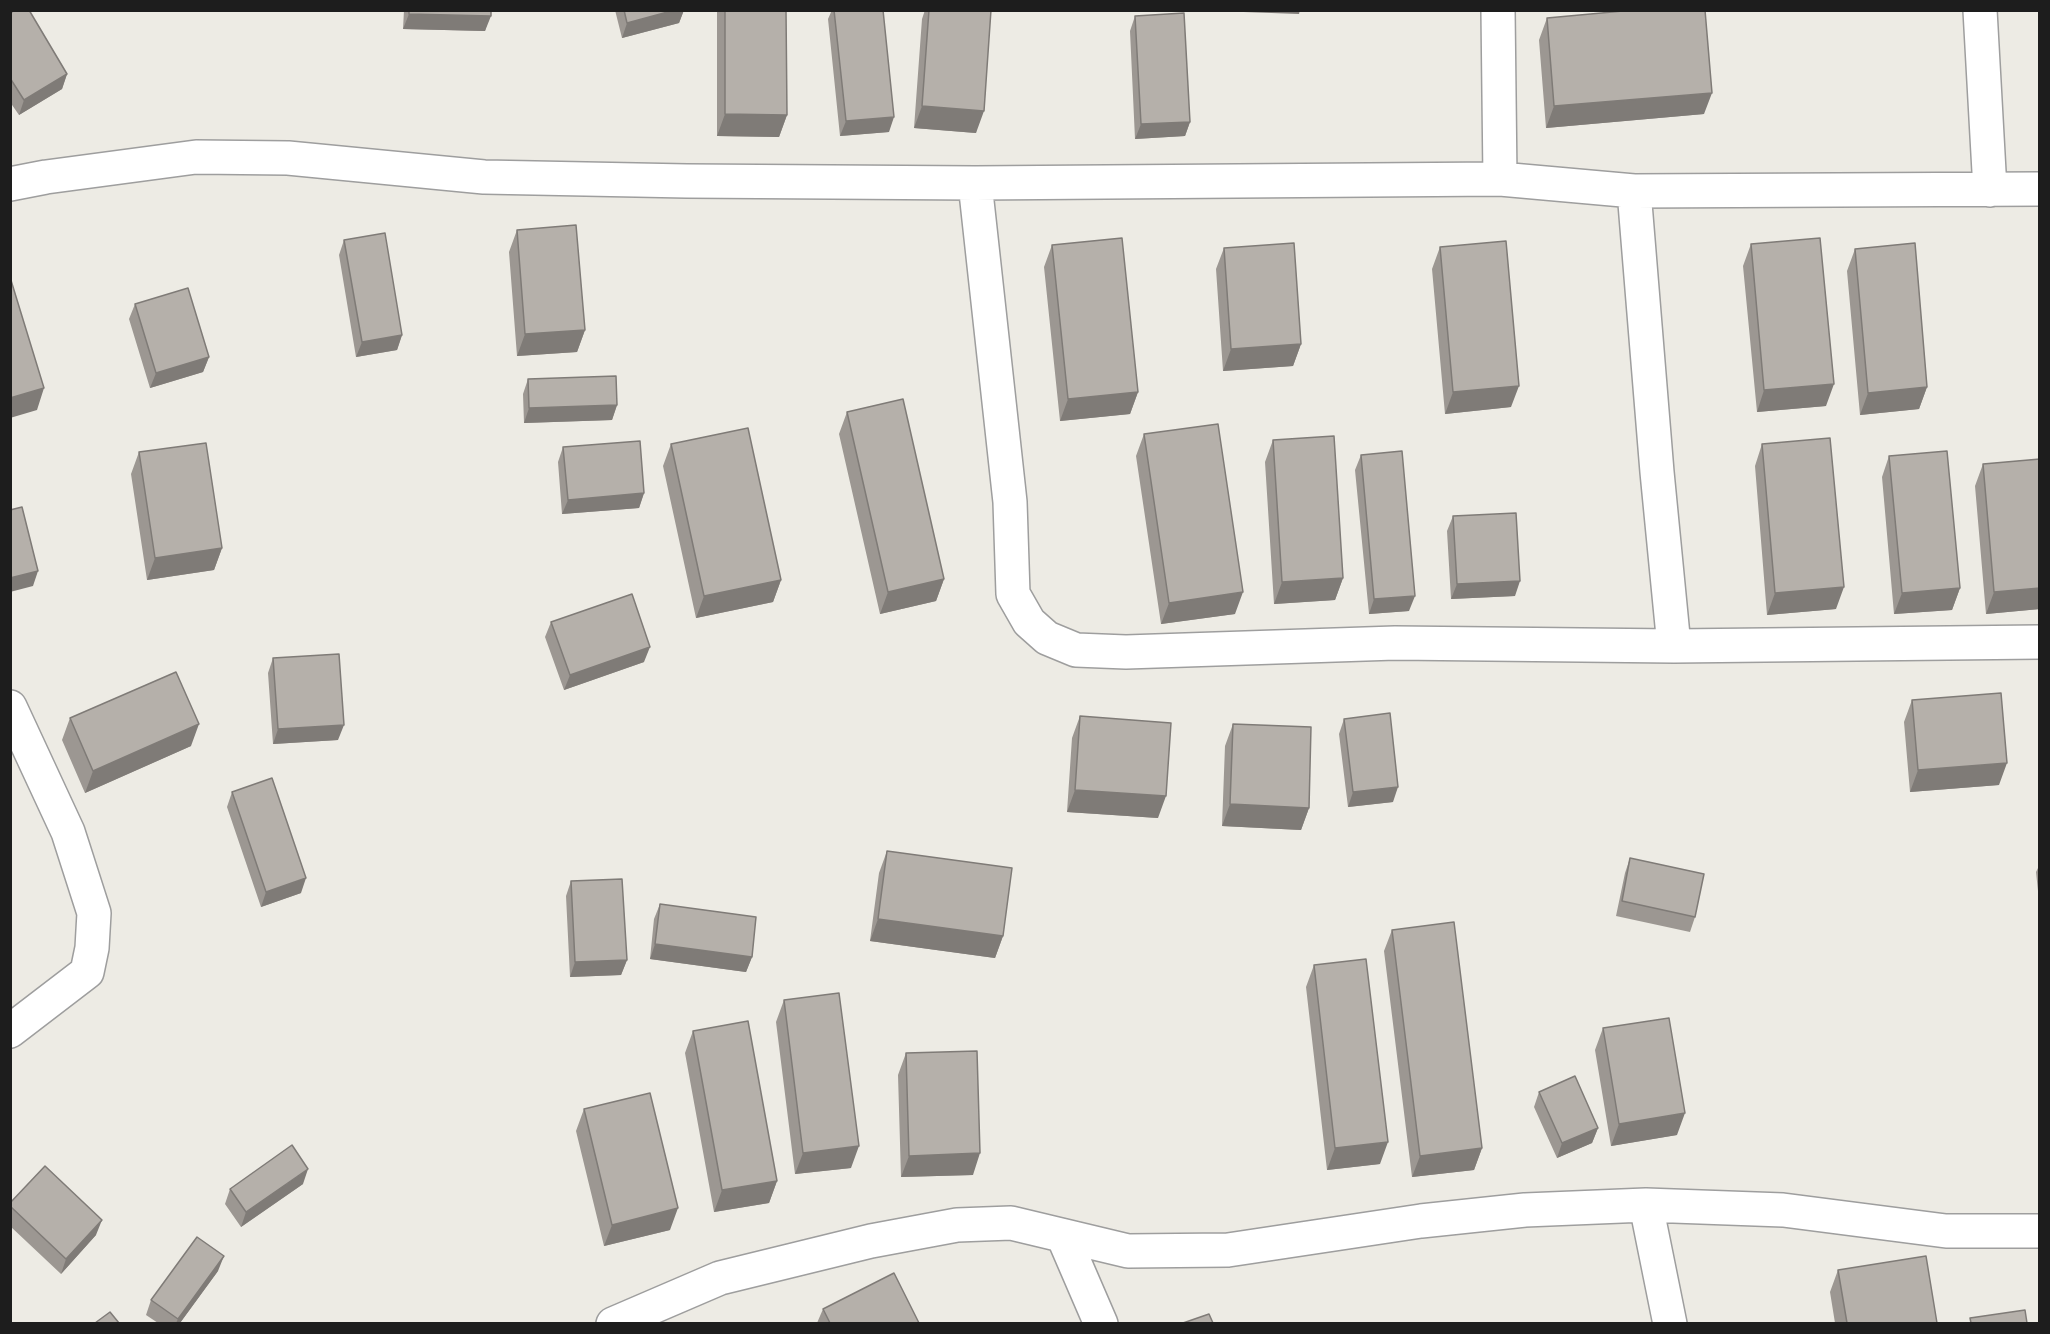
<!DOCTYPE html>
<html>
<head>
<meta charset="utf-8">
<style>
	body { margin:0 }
	#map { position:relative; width:2050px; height:1334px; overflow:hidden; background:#edebe4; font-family:"Exo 2",sans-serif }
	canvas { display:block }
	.frame { position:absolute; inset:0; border:12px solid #1d1d1d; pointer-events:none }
</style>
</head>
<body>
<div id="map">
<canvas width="2050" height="1334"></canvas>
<div class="frame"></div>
</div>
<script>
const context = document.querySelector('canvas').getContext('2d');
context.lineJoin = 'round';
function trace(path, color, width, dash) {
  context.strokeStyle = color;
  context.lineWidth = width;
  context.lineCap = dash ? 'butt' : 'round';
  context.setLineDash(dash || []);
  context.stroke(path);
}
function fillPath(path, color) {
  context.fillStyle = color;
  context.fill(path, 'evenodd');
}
const minor = new Path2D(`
	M 1498,10 L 1500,179
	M 1980,10 L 1990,190
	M 975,183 L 1010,502 L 1013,594 L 1029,622 L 1047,638 L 1076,650 L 1126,652 L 1395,643 L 1674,646 L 2040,642
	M 10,184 L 46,177 L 196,157 L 288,158 L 484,177 L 687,181 L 975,183 L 1500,179 L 1634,191 L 2040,189
	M 1634,191 L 1657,472 L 1674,646
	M 10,707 L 68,832 L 94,913 L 92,948 L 87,972 L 10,1031
	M 1646,1205 L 1670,1324
	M 1063,1236 L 1101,1324
	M 613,1324 L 720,1278 L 871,1241 L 957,1225 L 1011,1223 L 1128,1251 L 1228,1250 L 1421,1221 L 1525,1210 L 1646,1205 L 1783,1210 L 1946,1231 L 2040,1231`);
const wall = new Path2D(`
	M 404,10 L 491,10 L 485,31 L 403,29 Z
	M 615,10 L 684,10 L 679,23 L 622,38 Z
	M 717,10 L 786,10 L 787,115 L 779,137 L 717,136 Z
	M 832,10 L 883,10 L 889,132 L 840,136 L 828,19 Z
	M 925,10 L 991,10 L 976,133 L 914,128 L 922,19 Z
	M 10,13 L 67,74 L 62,89 L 19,115 L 10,102 Z
	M 1135,16 L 1190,122 L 1185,136 L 1135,139 L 1130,31 Z
	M 1547,18 L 1704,114 L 1546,128 L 1539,40 Z
	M 517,230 L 585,330 L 577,352 L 517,356 L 509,252 Z
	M 344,240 L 402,335 L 397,350 L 356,357 L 339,255 Z
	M 1751,244 L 1826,406 L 1757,412 L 1743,266 Z
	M 1052,245 L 1138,392 L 1130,414 L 1060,421 L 1044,267 Z
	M 1440,247 L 1511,407 L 1445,414 L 1432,269 Z
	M 1224,248 L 1301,344 L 1293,366 L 1223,371 L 1216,269 Z
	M 1855,249 L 1927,387 L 1919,409 L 1860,415 L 1847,271 Z
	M 135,304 L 209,357 L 203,372 L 150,388 L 129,319 Z
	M 528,379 L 617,405 L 612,420 L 524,423 L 523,394 Z
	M 847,412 L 944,579 L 936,601 L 880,614 L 839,434 Z
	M 1144,434 L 1235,614 L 1161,624 L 1136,456 Z
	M 1273,440 L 1343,578 L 1335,600 L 1274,604 L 1265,462 Z
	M 671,444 L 781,580 L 773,602 L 696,618 L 663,466 Z
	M 1762,444 L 1836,609 L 1767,615 L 1755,466 Z
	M 563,447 L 644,493 L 639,508 L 562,514 L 558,462 Z
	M 139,452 L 222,548 L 214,570 L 147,580 L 131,474 Z
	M 1361,455 L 1409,611 L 1369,614 L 1355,470 Z
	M 1889,456 L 1960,588 L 1952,610 L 1894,614 L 1882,477 Z
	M 2040,459 L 2040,609 L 1986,614 L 1975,486 L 1983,464 Z
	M 1453,516 L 1515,596 L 1451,599 L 1447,531 Z
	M 551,622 L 644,662 L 564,690 L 545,637 Z
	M 273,658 L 338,740 L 273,744 L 268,673 Z
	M 1912,700 L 1999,785 L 1910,792 L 1904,722 Z
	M 1080,716 L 1158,818 L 1067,812 L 1072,738 Z
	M 70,718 L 191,746 L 85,793 L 62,740 Z
	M 1344,719 L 1393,802 L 1348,807 L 1339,734 Z
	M 1233,724 L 1309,808 L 1301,830 L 1222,826 L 1225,746 Z
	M 232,792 L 301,893 L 261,907 L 227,807 Z
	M 887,851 L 1003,936 L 995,958 L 870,941 L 879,873 Z
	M 1630,858 L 1695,917 L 1690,932 L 1616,916 L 1625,873 Z
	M 2040,864 L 2040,910 L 2036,872 Z
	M 571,881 L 627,960 L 621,975 L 570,977 L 566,896 Z
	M 660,904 L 752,957 L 746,972 L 650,959 L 654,919 Z
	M 1392,930 L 1482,1148 L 1474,1170 L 1412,1177 L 1384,951 Z
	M 1314,965 L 1380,1164 L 1327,1170 L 1306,987 Z
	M 784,1000 L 851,1168 L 795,1174 L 776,1022 Z
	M 1603,1028 L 1677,1135 L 1611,1146 L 1595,1050 Z
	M 693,1031 L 777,1181 L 769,1203 L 714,1212 L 685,1053 Z
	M 906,1053 L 973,1175 L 901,1177 L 898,1075 Z
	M 1539,1092 L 1598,1128 L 1592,1143 L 1557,1158 L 1534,1107 Z
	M 584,1109 L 670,1230 L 604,1246 L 576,1131 Z
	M 303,1184 L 241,1227 L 225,1204 L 230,1189 Z
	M 10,1203 L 96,1235 L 61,1274 L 10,1226 Z
	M 1838,1270 L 1937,1323 L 1835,1323 L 1830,1292 Z
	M 218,1271 L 180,1323 L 158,1323 L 146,1315 L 151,1300 Z
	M 823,1309 L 919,1323 L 817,1323 Z`);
const shadedWall = new Path2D(`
	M 675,10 L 684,10 L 679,23 L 622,38 L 627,23 Z
	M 1216,10 L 1300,10 L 1299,14 L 1216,11 Z
	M 409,14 L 491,16 L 485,31 L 403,29 Z
	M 67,74 L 62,89 L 19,115 L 24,100 Z
	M 1712,93 L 1704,114 L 1546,128 L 1554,106 Z
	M 922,106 L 984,111 L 976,133 L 914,128 Z
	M 725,114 L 787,115 L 779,137 L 717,136 Z
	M 894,117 L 889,132 L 840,136 L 846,121 Z
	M 1190,122 L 1185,136 L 1135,139 L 1141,124 Z
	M 585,330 L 577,352 L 517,356 L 525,334 Z
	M 402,335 L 397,350 L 356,357 L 362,342 Z
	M 1301,344 L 1293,366 L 1223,371 L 1231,349 Z
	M 209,357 L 203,372 L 150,388 L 156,373 Z
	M 1834,384 L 1826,406 L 1757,412 L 1764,390 Z
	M 1519,386 L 1511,407 L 1445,414 L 1453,392 Z
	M 1927,387 L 1919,409 L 1860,415 L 1868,393 Z
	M 44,388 L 37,410 L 10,418 L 10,398 Z
	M 1138,392 L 1130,414 L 1060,421 L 1068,399 Z
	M 617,405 L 612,420 L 524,423 L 529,408 Z
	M 644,493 L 639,508 L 562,514 L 568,500 Z
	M 222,548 L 214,570 L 147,580 L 155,558 Z
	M 38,571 L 33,586 L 10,592 L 10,578 Z
	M 1343,578 L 1335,600 L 1274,604 L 1282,582 Z
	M 944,579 L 936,601 L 880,614 L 888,592 Z
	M 781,580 L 773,602 L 696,618 L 704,596 Z
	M 1520,581 L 1515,596 L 1451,599 L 1457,584 Z
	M 1844,587 L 1836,609 L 1767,615 L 1775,593 Z
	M 1960,588 L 1952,610 L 1894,614 L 1902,593 Z
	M 2040,588 L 2040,609 L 1986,614 L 1994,592 Z
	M 1243,592 L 1235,614 L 1161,624 L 1169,603 Z
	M 1415,596 L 1409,611 L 1369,614 L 1374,599 Z
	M 650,647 L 644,662 L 564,690 L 570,675 Z
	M 199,724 L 191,746 L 85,793 L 93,771 Z
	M 344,725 L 338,740 L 273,744 L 278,729 Z
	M 2007,763 L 1999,785 L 1910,792 L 1918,770 Z
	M 1398,787 L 1393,802 L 1348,807 L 1353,792 Z
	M 1075,790 L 1166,796 L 1158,818 L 1067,812 Z
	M 1230,804 L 1309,808 L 1301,830 L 1222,826 Z
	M 306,878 L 301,893 L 261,907 L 266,892 Z
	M 878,919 L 1003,936 L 995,958 L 870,941 Z
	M 655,944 L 752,957 L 746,972 L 650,959 Z
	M 627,960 L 621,975 L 570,977 L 575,962 Z
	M 1685,1113 L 1677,1135 L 1611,1146 L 1619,1124 Z
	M 1598,1128 L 1592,1143 L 1557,1158 L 1562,1143 Z
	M 1388,1142 L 1380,1164 L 1327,1170 L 1335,1148 Z
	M 859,1146 L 851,1168 L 795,1174 L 803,1153 Z
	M 1482,1148 L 1474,1170 L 1412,1177 L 1420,1156 Z
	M 980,1153 L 973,1175 L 901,1177 L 909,1156 Z
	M 308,1169 L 303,1184 L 241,1227 L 246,1212 Z
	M 777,1181 L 769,1203 L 714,1212 L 722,1190 Z
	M 678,1208 L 670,1230 L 604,1246 L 612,1225 Z
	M 102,1220 L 96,1235 L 61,1274 L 66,1259 Z
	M 224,1256 L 218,1271 L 180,1323 L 176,1323 L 178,1319 Z`);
const building = new Path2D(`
	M 15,10 L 29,10 L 67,74 L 24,100 L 10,78 L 10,13 Z
	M 409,10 L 491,10 L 491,16 L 409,14 Z
	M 624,10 L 675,10 L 627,23 Z
	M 725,10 L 786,10 L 787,115 L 725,114 Z
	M 834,10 L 883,10 L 894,117 L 846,121 Z
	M 929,10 L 991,10 L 984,111 L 922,106 Z
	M 1634,10 L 1705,10 L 1712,93 L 1554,106 L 1547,18 Z
	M 1184,13 L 1190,122 L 1141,124 L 1135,16 Z
	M 576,225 L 585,330 L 525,334 L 517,230 Z
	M 385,233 L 402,335 L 362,342 L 344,240 Z
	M 1122,238 L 1138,392 L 1068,399 L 1052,245 Z
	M 1820,238 L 1834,384 L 1764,390 L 1751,244 Z
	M 1506,241 L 1519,386 L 1453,392 L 1440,247 Z
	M 1294,243 L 1301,344 L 1231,349 L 1224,248 Z
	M 1915,243 L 1927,387 L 1868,393 L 1855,249 Z
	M 10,277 L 44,388 L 10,398 Z
	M 188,288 L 209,357 L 156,373 L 135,304 Z
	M 616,376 L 617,405 L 529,408 L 528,379 Z
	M 903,399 L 944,579 L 888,592 L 847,412 Z
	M 1218,424 L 1243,592 L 1169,603 L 1144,434 Z
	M 748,428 L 781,580 L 704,596 L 671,444 Z
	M 1334,436 L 1343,578 L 1282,582 L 1273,440 Z
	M 1830,438 L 1844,587 L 1775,593 L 1762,444 Z
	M 640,441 L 644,493 L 568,500 L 563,447 Z
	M 206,443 L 222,548 L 155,558 L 139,452 Z
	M 1402,451 L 1415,596 L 1374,599 L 1361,455 Z
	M 1947,451 L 1960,588 L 1902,593 L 1889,456 Z
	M 2040,459 L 2040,588 L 1994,592 L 1983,464 Z
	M 22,507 L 38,571 L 10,578 L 10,510 Z
	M 1516,513 L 1520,581 L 1457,584 L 1453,516 Z
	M 632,594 L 650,647 L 570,675 L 551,622 Z
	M 339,654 L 344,725 L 278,729 L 273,658 Z
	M 176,672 L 199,724 L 93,771 L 70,718 Z
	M 2001,693 L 2007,763 L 1918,770 L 1912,700 Z
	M 1390,713 L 1398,787 L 1353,792 L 1344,719 Z
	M 1080,716 L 1171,723 L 1166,796 L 1075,790 Z
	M 1233,724 L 1311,727 L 1309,808 L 1230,804 Z
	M 272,778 L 306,878 L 266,892 L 232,792 Z
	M 887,851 L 1012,868 L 1003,936 L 878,919 Z
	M 1630,858 L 1704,874 L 1695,917 L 1622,901 Z
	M 622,879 L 627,960 L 575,962 L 571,881 Z
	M 660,904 L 756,917 L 752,957 L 655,944 Z
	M 1454,922 L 1482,1148 L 1420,1156 L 1392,930 Z
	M 1366,959 L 1388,1142 L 1335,1148 L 1314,965 Z
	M 839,993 L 859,1146 L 803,1153 L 784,1000 Z
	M 1669,1018 L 1685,1113 L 1619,1124 L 1603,1028 Z
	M 748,1021 L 777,1181 L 722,1190 L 693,1031 Z
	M 977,1051 L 980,1153 L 909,1156 L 906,1053 Z
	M 1575,1076 L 1598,1128 L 1562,1143 L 1539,1092 Z
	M 650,1093 L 678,1208 L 612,1225 L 584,1109 Z
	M 292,1145 L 308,1169 L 246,1212 L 230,1189 Z
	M 45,1166 L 102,1220 L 66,1259 L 10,1206 L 10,1203 Z
	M 197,1237 L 224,1256 L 178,1319 L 151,1300 Z
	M 1926,1256 L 1937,1323 L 1847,1323 L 1838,1270 Z
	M 894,1273 L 919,1323 L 830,1323 L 823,1309 Z
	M 2025,1310 L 2027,1323 L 1971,1323 L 1970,1318 Z
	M 110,1312 L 119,1323 L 95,1323 Z
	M 1209,1314 L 1213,1323 L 1183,1323 Z`);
trace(minor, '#9e9e9e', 36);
trace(minor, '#fff', 33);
fillPath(wall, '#9c9792');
fillPath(shadedWall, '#7f7b77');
fillPath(building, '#b5b0aa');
trace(building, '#7f7b77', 1.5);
</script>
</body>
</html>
